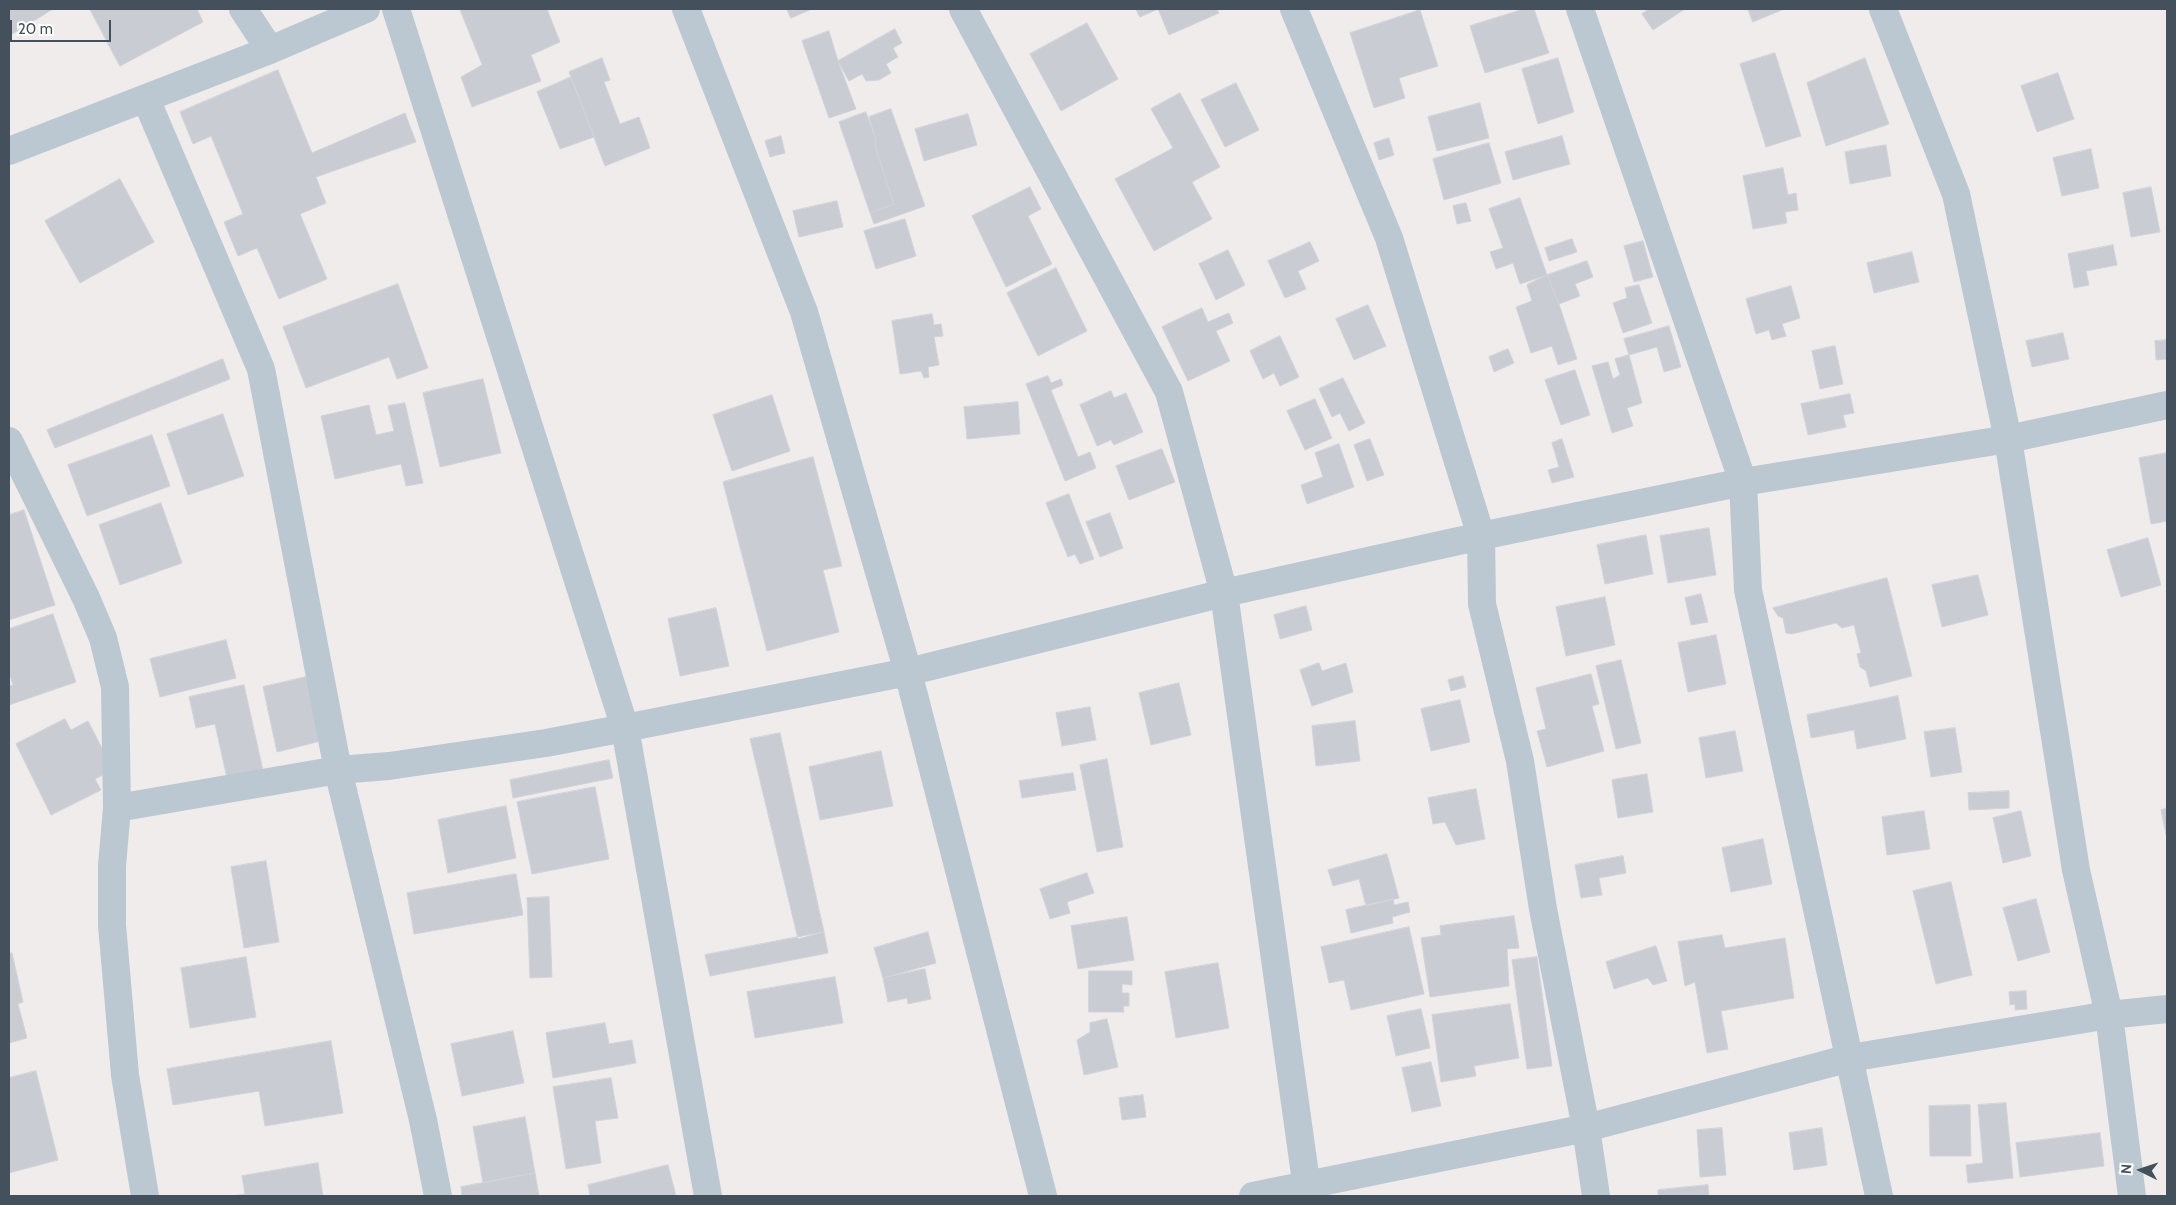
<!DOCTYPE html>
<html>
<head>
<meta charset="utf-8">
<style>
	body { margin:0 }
	#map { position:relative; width:2176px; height:1205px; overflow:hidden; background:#f0ecec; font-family:Cabin,sans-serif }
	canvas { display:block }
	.frame { position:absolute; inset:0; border:10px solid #44515c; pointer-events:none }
	.north { position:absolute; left:2116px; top:1145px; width:50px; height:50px; -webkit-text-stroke:4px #fff; paint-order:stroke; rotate:274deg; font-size:14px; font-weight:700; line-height:20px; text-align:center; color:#44515c }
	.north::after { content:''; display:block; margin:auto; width:18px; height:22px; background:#44515c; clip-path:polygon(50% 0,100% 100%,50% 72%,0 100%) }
	.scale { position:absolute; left:10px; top:20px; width:101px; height:22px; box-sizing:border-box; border:2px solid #44515c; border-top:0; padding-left:6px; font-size:15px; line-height:18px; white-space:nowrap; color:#44515c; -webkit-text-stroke:4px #fff; paint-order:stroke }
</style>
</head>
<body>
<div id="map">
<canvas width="2176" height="1205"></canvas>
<div class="frame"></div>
<div class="north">N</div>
<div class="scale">20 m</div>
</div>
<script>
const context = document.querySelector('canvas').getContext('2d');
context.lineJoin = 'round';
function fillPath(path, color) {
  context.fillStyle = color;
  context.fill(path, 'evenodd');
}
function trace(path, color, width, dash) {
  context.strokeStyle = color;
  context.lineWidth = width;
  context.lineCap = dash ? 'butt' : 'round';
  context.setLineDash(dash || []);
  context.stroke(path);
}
const building = new Path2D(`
	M 9,9 L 53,9 L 9,36 Z
	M 90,9 L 197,9 L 203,22 L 120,66 Z
	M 460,9 L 547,9 L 560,42 L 531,55 L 541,81 L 472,107 L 461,77 L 482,65 Z
	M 787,9 L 812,9 L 791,18 Z
	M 1136,9 L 1217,9 L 1219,13 L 1169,35 L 1158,9 L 1140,17 Z
	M 1524,9 L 1534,9 L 1549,53 L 1485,73 L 1470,26 Z
	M 1649,9 L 1685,9 L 1653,30 L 1642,14 Z
	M 1748,9 L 1784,9 L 1753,22 Z
	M 1420,10 L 1438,66 L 1399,78 L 1405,98 L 1374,108 L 1350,33 Z
	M 1087,23 L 1118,79 L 1061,111 L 1030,54 Z
	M 895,29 L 902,43 L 893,48 L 898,57 L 886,64 L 891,73 L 879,80 L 866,81 L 862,74 L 849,81 L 838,61 Z
	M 829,31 L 838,61 L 856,109 L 829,118 L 802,41 Z
	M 1775,53 L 1801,136 L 1766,147 L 1740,64 Z
	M 602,58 L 610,80 L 604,82 L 620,124 L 639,117 L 650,148 L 605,166 L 569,72 Z
	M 1558,58 L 1574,112 L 1538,124 L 1522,69 Z
	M 1865,58 L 1889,124 L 1826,146 L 1807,83 Z
	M 278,70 L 312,153 L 405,113 L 416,142 L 316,177 L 326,203 L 300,214 L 327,279 L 279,299 L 257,248 L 238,256 L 224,222 L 243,214 L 211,136 L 193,144 L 180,112 Z
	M 2058,73 L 2074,119 L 2037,132 L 2021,86 Z
	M 571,77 L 594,137 L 560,149 L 537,92 Z
	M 1236,83 L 1259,130 L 1225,147 L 1201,100 Z
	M 1180,93 L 1220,167 L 1192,182 L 1212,219 L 1154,251 L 1115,179 L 1173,148 L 1151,109 Z
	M 1480,103 L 1489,138 L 1437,151 L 1428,117 Z
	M 891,109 L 925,206 L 874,224 L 870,213 L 894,204 L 875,146 L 876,140 L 869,117 Z
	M 866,112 L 876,140 L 875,146 L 894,204 L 870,213 L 839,122 Z
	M 968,114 L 977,145 L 924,161 L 915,129 Z
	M 781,136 L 785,153 L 770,157 L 765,141 Z
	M 1562,136 L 1570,164 L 1513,180 L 1505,152 Z
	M 1389,138 L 1394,155 L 1379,160 L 1374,143 Z
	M 1489,143 L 1501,183 L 1444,200 L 1433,159 Z
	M 1886,145 L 1891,176 L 1850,184 L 1845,152 Z
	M 2091,149 L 2099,188 L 2062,196 L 2053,158 Z
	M 1783,168 L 1788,195 L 1796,193 L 1798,210 L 1785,212 L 1787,223 L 1753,229 L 1743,176 Z
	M 120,179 L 154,242 L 80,283 L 45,221 Z
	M 1030,187 L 1041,209 L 1028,216 L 1052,264 L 1006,287 L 972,216 Z
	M 2151,187 L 2160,232 L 2131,237 L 2123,193 Z
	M 1520,198 L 1547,275 L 1520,284 L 1513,263 L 1496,269 L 1490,252 L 1503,248 L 1489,209 Z
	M 837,201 L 843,227 L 799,237 L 793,211 Z
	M 1466,203 L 1471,221 L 1457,224 L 1453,206 Z
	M 905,219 L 916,256 L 876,269 L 864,231 Z
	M 1572,239 L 1577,252 L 1549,261 L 1545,248 Z
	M 1643,241 L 1653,277 L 1634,282 L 1624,246 Z
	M 1310,242 L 1319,261 L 1298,271 L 1306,289 L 1285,298 L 1268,261 Z
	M 2113,245 L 2117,265 L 2086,271 L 2089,285 L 2074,288 L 2068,254 Z
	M 1228,250 L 1245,285 L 1216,300 L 1199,264 Z
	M 1912,252 L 1919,282 L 1874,293 L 1867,263 Z
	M 1587,261 L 1593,277 L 1575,284 L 1580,296 L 1559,304 L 1547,275 Z
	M 1056,268 L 1087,331 L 1038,356 L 1007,293 Z
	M 1547,275 L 1559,304 L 1577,359 L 1558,365 L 1552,346 L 1531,353 L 1516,307 L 1532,301 L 1527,285 Z
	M 398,284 L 428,368 L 397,379 L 389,357 L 306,388 L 283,327 Z
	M 1639,285 L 1652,323 L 1623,333 L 1613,303 L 1627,298 L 1625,288 Z
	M 1791,286 L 1800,318 L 1782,324 L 1786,336 L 1772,340 L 1769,330 L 1756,334 L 1746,299 Z
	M 1368,305 L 1386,346 L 1354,360 L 1336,319 Z
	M 1202,308 L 1208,322 L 1229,313 L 1233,323 L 1216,331 L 1230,361 L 1188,381 L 1162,327 Z
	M 932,314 L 934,325 L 941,324 L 943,336 L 934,337 L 939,365 L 928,367 L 929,377 L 924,378 L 921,371 L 900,374 L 892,321 Z
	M 1669,326 L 1681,367 L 1664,372 L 1657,347 L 1629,355 L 1624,339 Z
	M 2063,333 L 2069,359 L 2032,367 L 2026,341 Z
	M 1280,336 L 1299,377 L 1280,386 L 1274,373 L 1263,379 L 1250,351 Z
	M 2167,340 L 2167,359 L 2156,360 L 2155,341 Z
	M 1835,346 L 1843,384 L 1820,389 L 1812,351 Z
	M 1508,349 L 1514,363 L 1494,372 L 1489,357 Z
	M 1629,355 L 1642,403 L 1627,408 L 1633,426 L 1612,433 L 1592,366 L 1608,362 L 1613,379 L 1620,375 L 1615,359 Z
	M 223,359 L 230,379 L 55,448 L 47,430 Z
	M 1575,370 L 1590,415 L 1561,425 L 1545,380 Z
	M 1048,376 L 1051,383 L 1061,379 L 1063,385 L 1051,390 L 1078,457 L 1090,452 L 1096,468 L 1065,481 L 1026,384 Z
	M 1343,378 L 1365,423 L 1349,431 L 1340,413 L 1332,417 L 1319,389 Z
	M 483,379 L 501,453 L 440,467 L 423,393 Z
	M 1111,391 L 1114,398 L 1126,393 L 1143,432 L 1114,445 L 1111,440 L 1097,446 L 1080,405 Z
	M 1850,394 L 1854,413 L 1843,415 L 1846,427 L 1808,435 L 1801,404 Z
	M 772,395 L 790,451 L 732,471 L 713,415 Z
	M 1315,399 L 1332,438 L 1305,450 L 1287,411 Z
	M 1018,402 L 1020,434 L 967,439 L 964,407 Z
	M 405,403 L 423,483 L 406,486 L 401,464 L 335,479 L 321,416 L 369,405 L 376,435 L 394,431 L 388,406 Z
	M 223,414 L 244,476 L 188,495 L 167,434 Z
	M 152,435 L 170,486 L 87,516 L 68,465 Z
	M 1370,439 L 1384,475 L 1367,481 L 1354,445 Z
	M 1562,439 L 1574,477 L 1552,483 L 1548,470 L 1559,467 L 1552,443 Z
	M 1339,444 L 1354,487 L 1307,504 L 1301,485 L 1323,477 L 1315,453 Z
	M 1162,449 L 1175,482 L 1129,500 L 1116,466 Z
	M 2167,453 L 2167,521 L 2151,524 L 2139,458 Z
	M 813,457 L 842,566 L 823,570 L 839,632 L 767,651 L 723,482 Z
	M 1069,494 L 1094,559 L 1080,564 L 1075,554 L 1068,557 L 1046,503 Z
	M 161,503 L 182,563 L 120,585 L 99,525 Z
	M 24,510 L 55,605 L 9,620 L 9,515 Z
	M 1110,513 L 1123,548 L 1100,557 L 1086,522 Z
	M 1709,528 L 1716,575 L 1668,583 L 1660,536 Z
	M 1646,535 L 1653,574 L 1605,584 L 1597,545 Z
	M 2148,538 L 2161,585 L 2121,597 L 2107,550 Z
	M 1978,575 L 1988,615 L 1942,627 L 1932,585 Z
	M 1887,578 L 1912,676 L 1870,687 L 1866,671 L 1860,667 L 1857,654 L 1861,653 L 1854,625 L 1842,628 L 1836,623 L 1792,634 L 1786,633 L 1783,618 L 1778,616 L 1773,608 Z
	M 1701,594 L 1708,622 L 1691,625 L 1685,598 Z
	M 1605,597 L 1615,645 L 1566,656 L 1556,607 Z
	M 1306,606 L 1312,630 L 1280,639 L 1274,615 Z
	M 716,608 L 729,666 L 680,676 L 668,619 Z
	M 53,614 L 76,682 L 9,705 L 9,686 L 13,685 L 9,672 L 9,629 Z
	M 1716,635 L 1726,684 L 1688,692 L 1678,643 Z
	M 226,640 L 236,678 L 160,697 L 150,659 Z
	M 1621,660 L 1641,743 L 1616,749 L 1596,666 Z
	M 1319,663 L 1322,671 L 1346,663 L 1353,692 L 1312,706 L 1300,670 Z
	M 1591,674 L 1599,704 L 1592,706 L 1604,751 L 1547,767 L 1537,731 L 1546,729 L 1536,688 Z
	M 310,676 L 325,740 L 277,752 L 263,687 Z
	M 1463,676 L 1466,687 L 1451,691 L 1448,680 Z
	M 1179,683 L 1191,735 L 1151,745 L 1139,693 Z
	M 244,685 L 264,775 L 228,783 L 215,724 L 196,728 L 189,697 Z
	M 1898,696 L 1906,739 L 1857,749 L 1854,730 L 1811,738 L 1807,715 Z
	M 1460,700 L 1470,742 L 1431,751 L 1421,709 Z
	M 1090,707 L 1096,740 L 1062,746 L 1056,713 Z
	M 65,719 L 71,730 L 88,721 L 113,770 L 95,779 L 101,790 L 51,815 L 16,744 Z
	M 1355,721 L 1360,761 L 1316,766 L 1312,726 Z
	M 1955,728 L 1962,772 L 1931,777 L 1924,732 Z
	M 1735,731 L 1743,771 L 1706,778 L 1699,738 Z
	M 780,733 L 824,932 L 798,939 L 750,739 Z
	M 881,751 L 893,806 L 820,820 L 809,767 Z
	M 1107,759 L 1123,847 L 1097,852 L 1080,765 Z
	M 609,760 L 613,778 L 513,798 L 510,780 Z
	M 1073,773 L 1076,790 L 1022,798 L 1019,781 Z
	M 1647,774 L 1653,812 L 1618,818 L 1612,780 Z
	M 595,787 L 609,859 L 532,874 L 517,802 Z
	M 1476,789 L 1485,839 L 1456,845 L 1445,822 L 1433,824 L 1428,798 Z
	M 2009,791 L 2009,808 L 1969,810 L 1968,793 Z
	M 506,806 L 516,858 L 448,873 L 438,820 Z
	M 2167,808 L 2167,839 L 2161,810 Z
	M 1924,811 L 1930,849 L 1887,855 L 1882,817 Z
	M 2021,811 L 2031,856 L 2003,863 L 1993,818 Z
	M 1763,839 L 1772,884 L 1731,892 L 1722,848 Z
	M 1387,854 L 1399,898 L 1366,906 L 1359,879 L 1333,886 L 1328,870 Z
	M 1623,856 L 1626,873 L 1599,878 L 1602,895 L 1581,898 L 1575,865 Z
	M 266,861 L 279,942 L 244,948 L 231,867 Z
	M 1087,873 L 1094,893 L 1067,902 L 1070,913 L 1050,919 L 1040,889 Z
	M 516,874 L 523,915 L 414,934 L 407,893 Z
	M 1951,882 L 1972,975 L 1936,984 L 1913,891 Z
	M 549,897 L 552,977 L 530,978 L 527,898 Z
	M 1393,899 L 1394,905 L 1408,902 L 1410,912 L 1392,917 L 1393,923 L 1351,933 L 1346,910 Z
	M 2036,899 L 2050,952 L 2018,961 L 2003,908 Z
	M 1514,916 L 1519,948 L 1507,949 L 1509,986 L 1430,997 L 1421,938 L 1441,935 L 1440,926 Z
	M 1127,917 L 1134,960 L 1078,969 L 1071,926 Z
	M 1409,927 L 1424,994 L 1351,1010 L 1344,980 L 1329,983 L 1321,947 Z
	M 824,932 L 828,953 L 710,976 L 705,955 Z
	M 928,932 L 936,963 L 883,978 L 874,948 Z
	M 1722,935 L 1725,948 L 1785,938 L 1794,998 L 1721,1011 L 1728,1049 L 1707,1053 L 1695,982 L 1685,986 L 1678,942 Z
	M 1656,946 L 1667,981 L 1653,985 L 1648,978 L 1614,989 L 1606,962 Z
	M 12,953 L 23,1002 L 18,1004 L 27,1038 L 9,1043 L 9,954 Z
	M 246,957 L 256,1017 L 190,1028 L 181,968 Z
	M 1537,957 L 1552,1066 L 1527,1069 L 1512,960 Z
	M 1218,963 L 1229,1028 L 1176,1038 L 1165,972 Z
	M 925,969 L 931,999 L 908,1004 L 907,998 L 888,1002 L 883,978 Z
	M 1089,971 L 1132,971 L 1132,985 L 1122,984 L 1122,993 L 1129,993 L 1129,1006 L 1123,1006 L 1124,1012 L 1089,1012 Z
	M 835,977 L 843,1023 L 755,1038 L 747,992 Z
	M 2026,991 L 2027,1009 L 2015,1010 L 2015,1004 L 2010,1005 L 2009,992 Z
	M 1510,1004 L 1519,1058 L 1474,1066 L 1476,1076 L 1441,1082 L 1432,1015 Z
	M 1421,1009 L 1430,1048 L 1396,1056 L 1387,1016 Z
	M 1107,1019 L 1118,1067 L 1084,1075 L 1077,1040 L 1090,1032 L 1090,1023 Z
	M 605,1023 L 609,1044 L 632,1040 L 636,1063 L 553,1078 L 546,1033 Z
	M 513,1031 L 524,1083 L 462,1096 L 451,1044 Z
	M 331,1041 L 343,1113 L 265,1126 L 259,1091 L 173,1105 L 167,1069 Z
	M 1431,1062 L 1441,1106 L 1412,1112 L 1402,1068 Z
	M 36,1071 L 58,1160 L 9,1173 L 9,1078 Z
	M 611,1078 L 618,1118 L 595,1121 L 601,1163 L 566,1169 L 553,1087 Z
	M 1143,1095 L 1146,1117 L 1122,1120 L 1119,1098 Z
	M 2006,1103 L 2013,1178 L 1968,1183 L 1966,1165 L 1983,1163 L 1978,1105 Z
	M 1970,1105 L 1971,1156 L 1930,1156 L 1929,1106 Z
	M 525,1117 L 535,1173 L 483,1183 L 473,1127 Z
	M 1722,1128 L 1726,1175 L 1700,1177 L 1697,1130 Z
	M 1822,1128 L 1827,1165 L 1794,1170 L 1789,1133 Z
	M 2100,1133 L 2104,1166 L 2020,1177 L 2016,1143 Z
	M 318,1163 L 323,1196 L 232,1196 L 245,1194 L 242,1176 Z
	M 668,1165 L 676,1196 L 590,1196 L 588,1185 Z
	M 535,1173 L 539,1196 L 462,1196 L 461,1187 Z
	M 1708,1185 L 1709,1196 L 1658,1196 L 1658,1190 Z`);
const street = new Path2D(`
	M 243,9 L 270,50
	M 396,9 L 625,728 L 708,1196
	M 686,9 L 804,312 L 908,672 L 1043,1196
	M 963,9 L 1169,392 L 1224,593 L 1308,1196
	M 1294,9 L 1389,238 L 1481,536 L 1482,604 L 1520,761 L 1543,909 L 1586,1128 L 1596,1196
	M 1580,9 L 1743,482 L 1748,590 L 1879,1196
	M 1883,9 L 1956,194 L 2008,439 L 2076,870 L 2109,1015 L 2132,1196
	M 146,99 L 261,369 L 338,770 L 423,1120 L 438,1196
	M 9,151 L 270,50 L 366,9
	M 9,441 L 86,598 L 103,638 L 115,687 L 117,808 L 112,866 L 112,925 L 125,1075 L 145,1196
	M 117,808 L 338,770 L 389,766 L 546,743 L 625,728 L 908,672 L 1224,593 L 1481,536 L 1743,482 L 2008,439 L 2167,405
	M 1253,1196 L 1586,1128 L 1850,1058 L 2109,1015 L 2167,1009`);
fillPath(building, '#c9ccd2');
trace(building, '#d0d3d9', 1);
trace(street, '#bcc8d1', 28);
</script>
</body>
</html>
